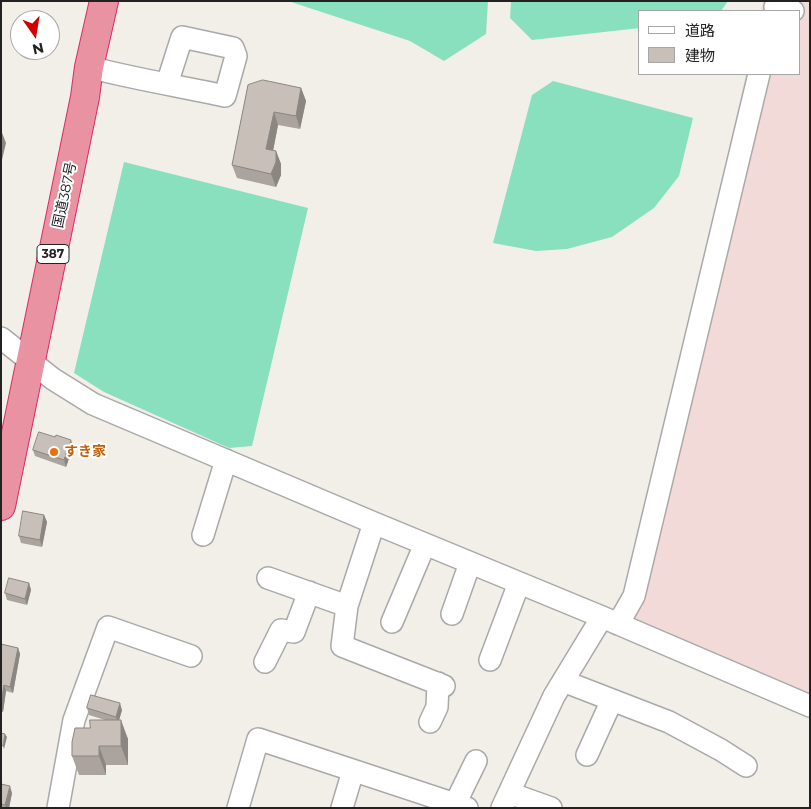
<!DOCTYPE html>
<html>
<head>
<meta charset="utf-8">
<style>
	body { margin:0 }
	#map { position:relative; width:811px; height:809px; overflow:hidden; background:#f2efe9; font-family:Montserrat,"Noto Sans JP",sans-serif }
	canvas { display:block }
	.frame { position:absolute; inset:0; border:2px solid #222; pointer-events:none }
	.legend { position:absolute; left:638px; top:10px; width:162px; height:65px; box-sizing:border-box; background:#fff; border:1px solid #a7a7a7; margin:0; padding:6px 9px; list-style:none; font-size:15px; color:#222 }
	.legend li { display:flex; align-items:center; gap:10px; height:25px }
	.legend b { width:25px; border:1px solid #a7a7a7 }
	.north { position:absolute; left:10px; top:10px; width:50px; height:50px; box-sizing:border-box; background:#fff; border:1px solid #a7a7a7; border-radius:50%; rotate:167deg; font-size:14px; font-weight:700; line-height:20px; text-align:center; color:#222 }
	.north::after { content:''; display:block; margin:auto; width:18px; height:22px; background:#d40000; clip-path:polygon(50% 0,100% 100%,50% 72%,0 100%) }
</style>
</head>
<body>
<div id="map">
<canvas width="811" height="809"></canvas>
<div class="frame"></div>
<ul class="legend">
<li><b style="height:6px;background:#fff"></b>道路</li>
<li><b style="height:14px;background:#c7bfb8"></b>建物</li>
</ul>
<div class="north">N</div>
</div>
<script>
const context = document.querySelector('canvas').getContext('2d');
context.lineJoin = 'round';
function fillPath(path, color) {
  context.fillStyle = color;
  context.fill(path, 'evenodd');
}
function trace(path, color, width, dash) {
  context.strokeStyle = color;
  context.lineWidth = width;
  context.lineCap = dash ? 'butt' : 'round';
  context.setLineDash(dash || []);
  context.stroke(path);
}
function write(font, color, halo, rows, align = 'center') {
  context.font = font + ' Montserrat,"Noto Sans JP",sans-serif';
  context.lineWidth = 4;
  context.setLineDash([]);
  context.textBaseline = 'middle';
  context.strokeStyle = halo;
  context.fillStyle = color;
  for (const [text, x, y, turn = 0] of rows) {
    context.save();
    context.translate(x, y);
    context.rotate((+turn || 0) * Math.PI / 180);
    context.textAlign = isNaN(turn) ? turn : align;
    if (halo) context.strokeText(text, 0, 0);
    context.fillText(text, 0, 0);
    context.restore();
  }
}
const commercial = new Path2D(`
	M 763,1 L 810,1 L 810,694 L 614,611 L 628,586 L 746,74 L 800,74 L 800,11 L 761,11 Z`);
const pitch = new Path2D(`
	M 288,1 L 488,1 L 486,34 L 444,61 L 410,41 Z
	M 511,1 L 728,1 L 721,11 L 640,11 L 640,28 L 532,40 L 510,18 Z
	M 553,81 L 693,118 L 679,176 L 654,208 L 612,237 L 567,249 L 536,251 L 493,243 L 532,95 Z
	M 124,162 L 308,208 L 252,446 L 229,448 L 104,392 L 74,373 Z`);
const minor = new Path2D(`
	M 775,7 L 793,11
	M 89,67 C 134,79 180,86 225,96 L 236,56 L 233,48 L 182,37 L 167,84
	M 1,338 L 53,379 L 93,404 L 374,523 L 602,617 L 810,706
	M 374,523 L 347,606 L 342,646 L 444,686
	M 203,535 L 226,460
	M 268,578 L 347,606
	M 452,614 L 470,563
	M 392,622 L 425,544
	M 618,624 L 634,596 L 759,74
	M 490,660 L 519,583
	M 265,662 L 281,630 L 294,632 L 309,592
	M 563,681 L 669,722 L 721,750 L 746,766
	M 430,722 L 437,707 L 438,683
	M 587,755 L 612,700
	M 509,793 L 551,808
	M 455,804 L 476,761
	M 58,808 L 74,720 L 108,627 L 191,656
	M 238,808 L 258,739 L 467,808
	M 342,808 L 353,771
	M 502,808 L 554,696 L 602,617`);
const highway = new Path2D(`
	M 1,506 L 85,97 L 89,67 L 104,1`);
const wall = new Path2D(`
	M 248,85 L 301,88 L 306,101 L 300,129 L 278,125 L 273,150 L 276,151 L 281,164 L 281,175 L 276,187 L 237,178 L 232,165 Z
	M 73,447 L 66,467 L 35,456 L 33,450 Z
	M 44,515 L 47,522 L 42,547 L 21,543 L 19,536 Z
	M 29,583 L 31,590 L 27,605 L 7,600 L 5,593 Z
	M 1,644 L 18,648 L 20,654 L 13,693 L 6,691 L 3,712 L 1,712 Z
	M 87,708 L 122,710 L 119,720 L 128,739 L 128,765 L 106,765 L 106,775 L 79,775 L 72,756 L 105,720 L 89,715 Z
	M 1,784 L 12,793 L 9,808 L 1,808 Z`);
const shadedWall = new Path2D(`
	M 301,88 L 306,101 L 300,129 L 296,116 Z
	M 274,112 L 278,125 L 271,162 L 266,149 Z
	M 1,130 L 6,143 L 1,164 Z
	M 276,151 L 281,164 L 281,175 L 276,187 L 271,174 Z
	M 71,440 L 73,447 L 66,467 L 64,460 Z
	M 44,515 L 47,522 L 42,547 L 40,540 Z
	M 29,583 L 31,590 L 27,605 L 25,599 Z
	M 18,648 L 20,654 L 13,693 L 10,687 Z
	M 4,685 L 6,691 L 3,712 L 1,707 L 1,704 Z
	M 120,703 L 122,710 L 118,724 L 116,717 Z
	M 121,720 L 128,739 L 128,765 L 121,746 Z
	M 5,734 L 7,737 L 4,749 L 3,746 Z
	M 99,746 L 106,765 L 106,775 L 99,756 Z
	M 10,786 L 12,793 L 9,808 L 6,808 L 5,805 Z`);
const building = new Path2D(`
	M 263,80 L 301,88 L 296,116 L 274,112 L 266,149 L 276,151 L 276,162 L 271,174 L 232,165 L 248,85 Z
	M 39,432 L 55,437 L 56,435 L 71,440 L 64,460 L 33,450 Z
	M 23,511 L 44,515 L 40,540 L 19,536 Z
	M 9,578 L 29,583 L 25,599 L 5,593 Z
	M 1,644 L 18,648 L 10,687 L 4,685 L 1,704 Z
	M 91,695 L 120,703 L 116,717 L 87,708 Z
	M 90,720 L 121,720 L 121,746 L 99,746 L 99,756 L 72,756 L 72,742 L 75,728 L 90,728 Z
	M 1,733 L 5,734 L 3,746 L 1,745 Z
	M 1,784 L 10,786 L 5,805 L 1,804 Z`);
const markers = [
	[54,452,5,"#e8710a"]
];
const shields = [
	[53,254,32]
];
const shieldNames = [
	["387",53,254]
];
const streetNames = [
	["国道387号",65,195,-78]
];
const foodNames = [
	["すき家",64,452]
];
fillPath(commercial, '#f2dad9');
fillPath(pitch, '#88e0be');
trace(minor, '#a9a9a9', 24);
trace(highway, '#dc2a67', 30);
trace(minor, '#fff', 21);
trace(highway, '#e892a2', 28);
fillPath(wall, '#aba49e');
fillPath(shadedWall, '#8b8681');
fillPath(building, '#c7bfb8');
trace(building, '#8b8681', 1);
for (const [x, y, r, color] of markers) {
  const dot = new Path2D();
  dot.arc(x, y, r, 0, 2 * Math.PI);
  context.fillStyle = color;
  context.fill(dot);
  trace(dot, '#fff', 2);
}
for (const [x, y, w] of shields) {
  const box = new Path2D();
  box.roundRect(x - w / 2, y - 9.5, w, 19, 4);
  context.fillStyle = '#fff';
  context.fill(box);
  trace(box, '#222', 1);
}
write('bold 12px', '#222', null, shieldNames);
write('14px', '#222', '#fff', streetNames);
write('bold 14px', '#c56008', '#fff', foodNames, 'left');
</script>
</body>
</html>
